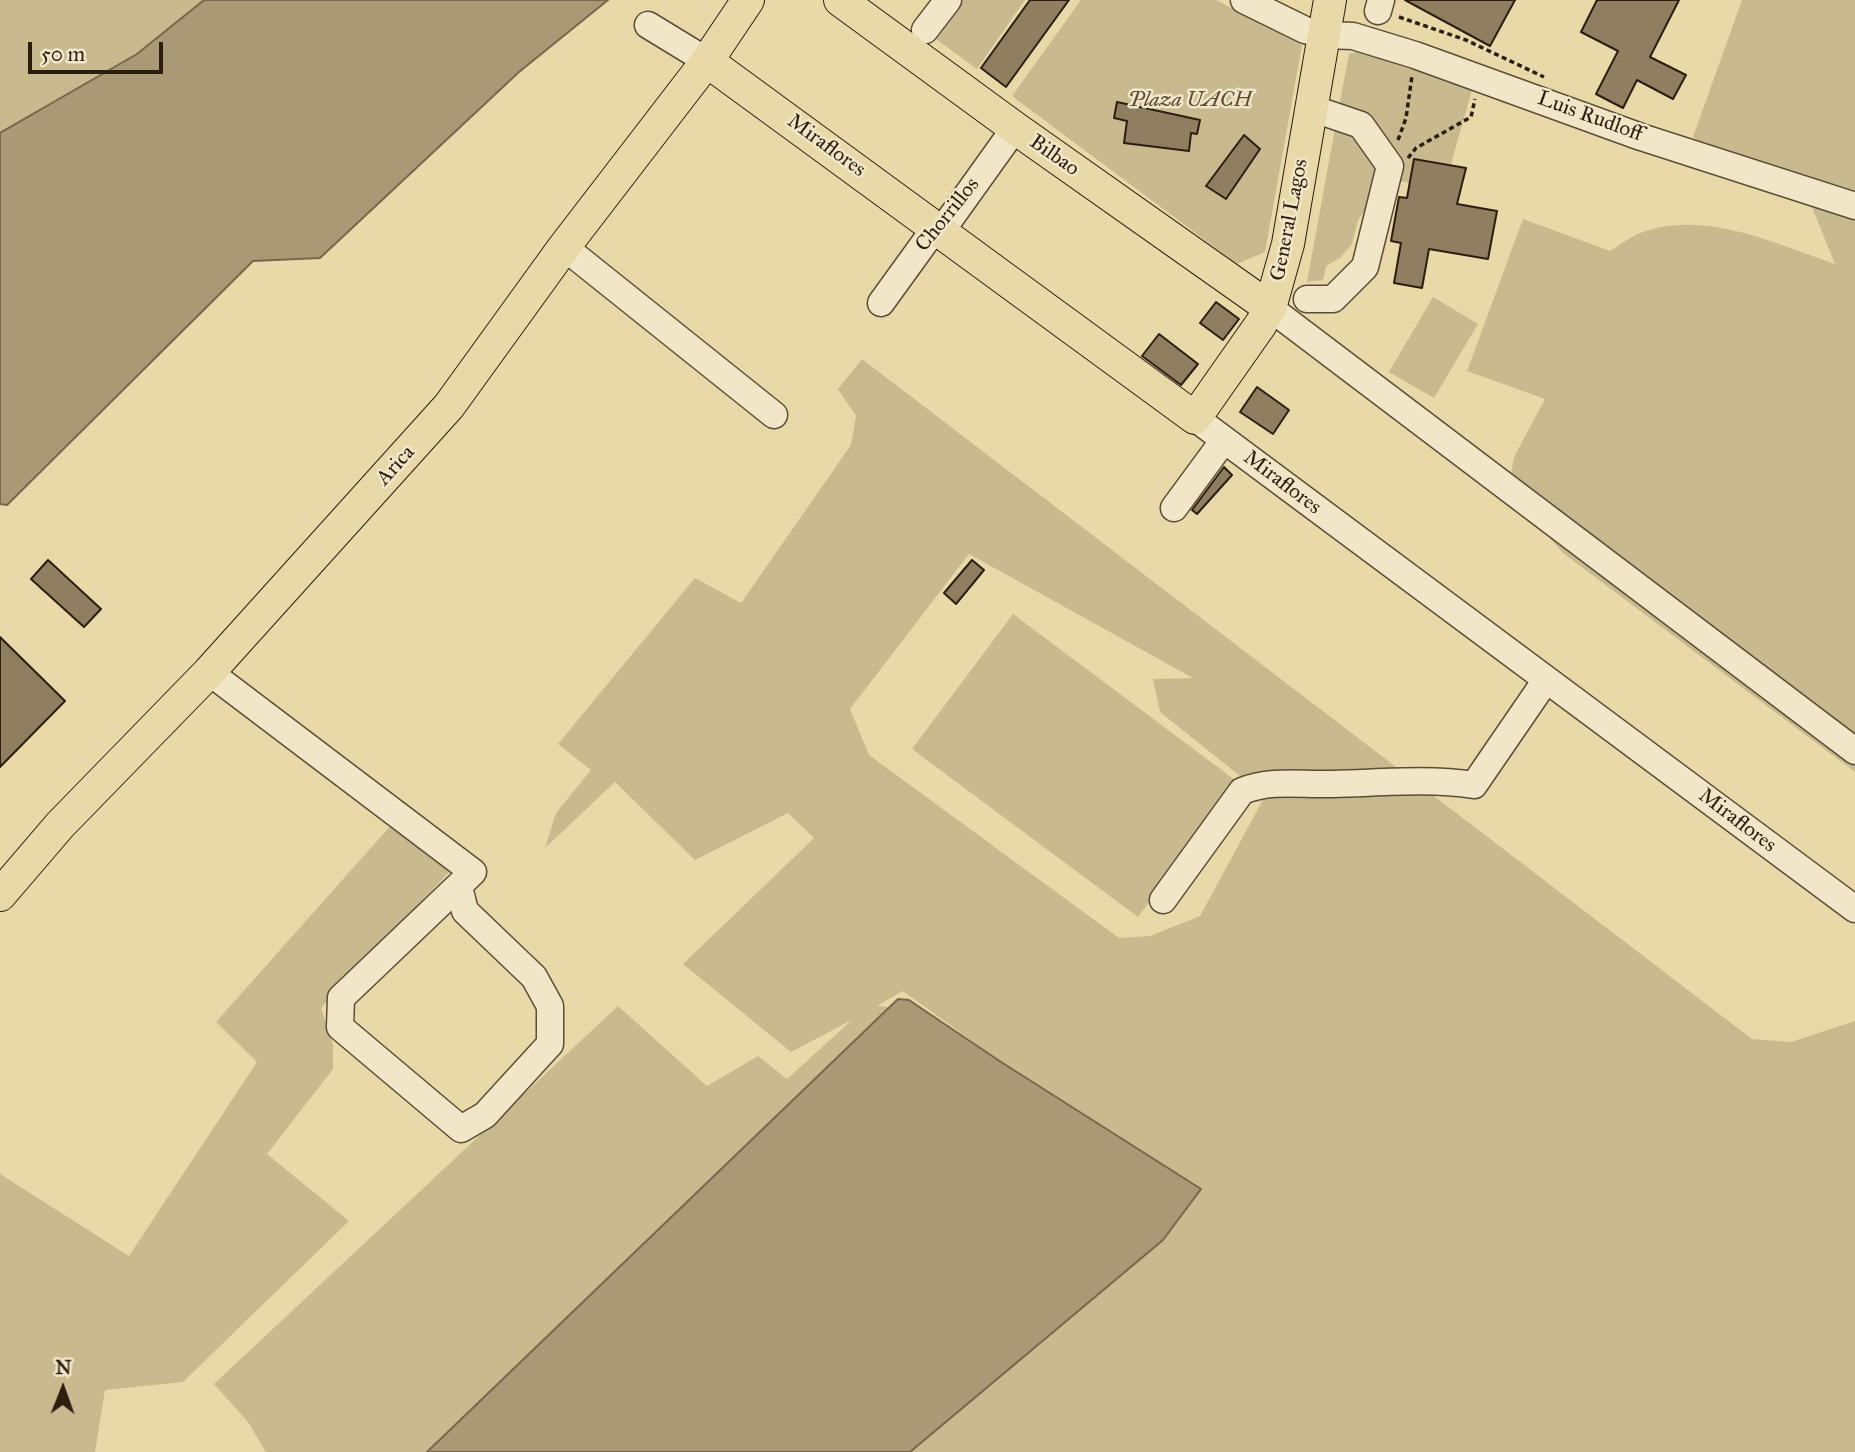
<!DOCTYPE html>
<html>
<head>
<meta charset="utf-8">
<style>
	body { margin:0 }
	#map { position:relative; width:1855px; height:1452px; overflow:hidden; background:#e9d9a9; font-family:"IM FELL Great Primer",serif }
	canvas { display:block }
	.north { position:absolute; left:28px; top:1354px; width:70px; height:70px; -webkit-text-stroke:5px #f1e6c7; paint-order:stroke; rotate:1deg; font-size:19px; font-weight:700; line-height:28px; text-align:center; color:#2d1d11 }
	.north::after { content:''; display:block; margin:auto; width:24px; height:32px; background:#2d1d11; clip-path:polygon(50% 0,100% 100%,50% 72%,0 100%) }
	.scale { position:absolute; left:28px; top:42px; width:135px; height:32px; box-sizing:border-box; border:4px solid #2d1d11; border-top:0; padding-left:9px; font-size:21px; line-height:24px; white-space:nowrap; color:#2d1d11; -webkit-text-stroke:5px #f1e6c7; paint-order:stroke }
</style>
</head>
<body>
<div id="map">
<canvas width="1855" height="1452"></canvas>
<div class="north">N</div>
<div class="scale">50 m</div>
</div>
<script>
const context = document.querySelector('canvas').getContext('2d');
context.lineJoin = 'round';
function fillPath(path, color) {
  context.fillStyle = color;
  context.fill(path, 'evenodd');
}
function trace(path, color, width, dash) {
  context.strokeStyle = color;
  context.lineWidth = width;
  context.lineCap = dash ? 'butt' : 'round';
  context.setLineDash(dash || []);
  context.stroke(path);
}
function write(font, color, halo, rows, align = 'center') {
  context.font = font + ' "IM FELL Great Primer",serif';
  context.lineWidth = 5;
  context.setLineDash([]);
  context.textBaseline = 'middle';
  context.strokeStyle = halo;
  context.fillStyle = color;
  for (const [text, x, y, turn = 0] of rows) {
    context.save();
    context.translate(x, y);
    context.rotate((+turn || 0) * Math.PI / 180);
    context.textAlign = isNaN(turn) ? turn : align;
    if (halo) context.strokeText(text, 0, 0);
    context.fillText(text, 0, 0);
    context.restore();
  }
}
const green = new Path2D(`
	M 0,0 L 204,0 L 137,54 L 0,133 Z
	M 958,0 L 1025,0 L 977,69 L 932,36 Z
	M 1081,0 L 1216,0 L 1302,45 L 1265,252 L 1237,264 L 1012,96 Z
	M 1742,0 L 1855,0 L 1855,772 L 1563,553 L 1521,506 L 1510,480 L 1514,457 L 1545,399 L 1467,371 L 1523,219 L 1610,251 C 1620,245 1631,236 1643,232 C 1707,210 1775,244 1835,264 L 1799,175 L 1702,144 L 1693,137 Z
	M 1360,51 L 1472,90 L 1451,164 L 1415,159 L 1409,183 L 1400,181 L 1395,153 L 1338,112 L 1349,54 Z
	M 1336,123 L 1378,154 L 1377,192 L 1358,220 L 1352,244 L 1340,258 L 1326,266 L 1323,280 L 1307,282 Z
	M 1433,297 L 1478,324 L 1434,398 L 1389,372 Z
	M 862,359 L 1752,1039 L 1791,1042 L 1855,1021 L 1855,1452 L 910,1452 L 1059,1327 L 864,1452 L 266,1452 L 248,1422 L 214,1384 L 618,1006 L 707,1086 L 758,1056 L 787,1079 L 852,1020 L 791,1052 L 683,964 L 814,838 L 788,813 L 695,860 L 615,782 L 545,848 L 556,813 L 591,770 L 558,744 L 695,578 L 741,603 L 851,445 L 856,416 L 838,389 ZM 969,554 L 1193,678 L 1153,679 L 1160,712 L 1265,796 L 1200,916 L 1150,936 L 1119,938 L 869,755 L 850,709 ZM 903,991 L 1001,1062 L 1200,1189 L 900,1008 L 877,1006 Z
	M 1013,614 L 1239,783 L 1138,917 L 912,749 Z
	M 393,823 L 452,869 L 321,1008 L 333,1044 L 333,1069 L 267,1154 L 349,1221 L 183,1382 L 105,1390 L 95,1452 L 0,1452 L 0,1174 L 129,1256 L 257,1062 L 216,1022 Z`);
const water = new Path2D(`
	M 204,0 L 608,0 L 519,72 L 320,258 L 253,261 L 7,505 L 0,504 L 0,133 L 137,54 Z
	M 898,999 L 909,1000 L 1001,1062 L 1201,1189 L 1163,1240 L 910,1452 L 427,1452 Z`);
const building = new Path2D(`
	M 1030,0 L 1069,0 L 1006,87 L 981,68 Z
	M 1405,0 L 1515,0 L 1490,46 Z
	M 1597,0 L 1679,0 L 1650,57 L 1686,75 L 1673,99 L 1637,80 L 1623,108 L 1596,94 L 1618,51 L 1581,32 Z
	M 1117,102 L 1200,120 L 1197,134 L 1191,133 L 1189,151 L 1124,143 L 1127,121 L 1114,118 Z
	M 1244,135 L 1260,149 L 1226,199 L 1206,186 Z
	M 1414,159 L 1466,168 L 1457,204 L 1497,211 L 1488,259 L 1429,249 L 1422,288 L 1394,283 L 1401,243 L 1391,241 L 1399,197 L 1407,198 Z
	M 1216,302 L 1239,319 L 1223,340 L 1200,323 Z
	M 1159,334 L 1198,364 L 1181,385 L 1142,356 Z
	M 1257,387 L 1289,410 L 1273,434 L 1240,412 Z
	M 1224,467 L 1232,475 L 1197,514 L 1192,510 Z
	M 48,560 L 101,609 L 84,627 L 31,579 Z
	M 972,560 L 984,570 L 956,604 L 944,593 Z
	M 0,637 L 65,701 L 0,767 Z`);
const path = new Path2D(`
	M 1399,17 L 1466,40 L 1544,77
	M 1398,140 L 1406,118 L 1412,76
	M 1408,158 L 1416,148 L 1471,117 L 1475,99`);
const minor = new Path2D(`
	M 1244,0 L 1305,30 L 1324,35 L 1353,36 L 1415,55 L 1641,137 L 1855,206
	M 1378,11 L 1381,0
	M 648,25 L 707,61
	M 925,30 L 948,0
	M 564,247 L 774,415
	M 1307,299 L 1333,299 L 1365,267 L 1390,166 L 1361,125 L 1311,108
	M 881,303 L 928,238 L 942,230 L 1015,128
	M 1270,308 L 1855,751
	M 1195,418 L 1855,909
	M 1174,508 L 1224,440
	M 209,672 L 473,872 L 341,998 L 340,1027 L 461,1129 L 485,1115 L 550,1044 L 550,1006 L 534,977 L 465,911 L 459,887
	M 1163,900 L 1242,791 C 1272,779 1301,785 1333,784 C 1380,783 1427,778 1474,785 L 1546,680`);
const major = new Path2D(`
	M 840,0 L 1015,128 L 1270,308
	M 707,61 L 1195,418 L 1261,324 L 1270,308 L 1288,244 L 1330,0
	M 0,895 L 60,825 L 209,672 L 449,406 L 564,247 L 707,61 L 748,0`);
const parkNames = [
	["Plaza UACH",1190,101]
];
const streetNames = [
	["Luis Rudloff",1590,117,20],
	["Miraflores",826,146,36],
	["Bilbao",1054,156,35],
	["Chorrillos",948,215,-51],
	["General Lagos",1290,220,-79],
	["Arica",396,466,-48],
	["Miraflores",1282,483,37],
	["Miraflores",1737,821,37]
];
fillPath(green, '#c9b98f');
fillPath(water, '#a99975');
trace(water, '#77674d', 2);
fillPath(building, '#8f7f60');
trace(building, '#2d1d11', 2);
trace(minor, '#5c4c37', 29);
trace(major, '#2d1d11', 34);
trace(path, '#2d1d11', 3.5, [5, 3.5]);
trace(minor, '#f1e6c7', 26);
trace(major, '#e9d9a9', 32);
write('italic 21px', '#5c4c37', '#f1e6c7', parkNames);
write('21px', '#2d1d11', '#f1e6c7', streetNames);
</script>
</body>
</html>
